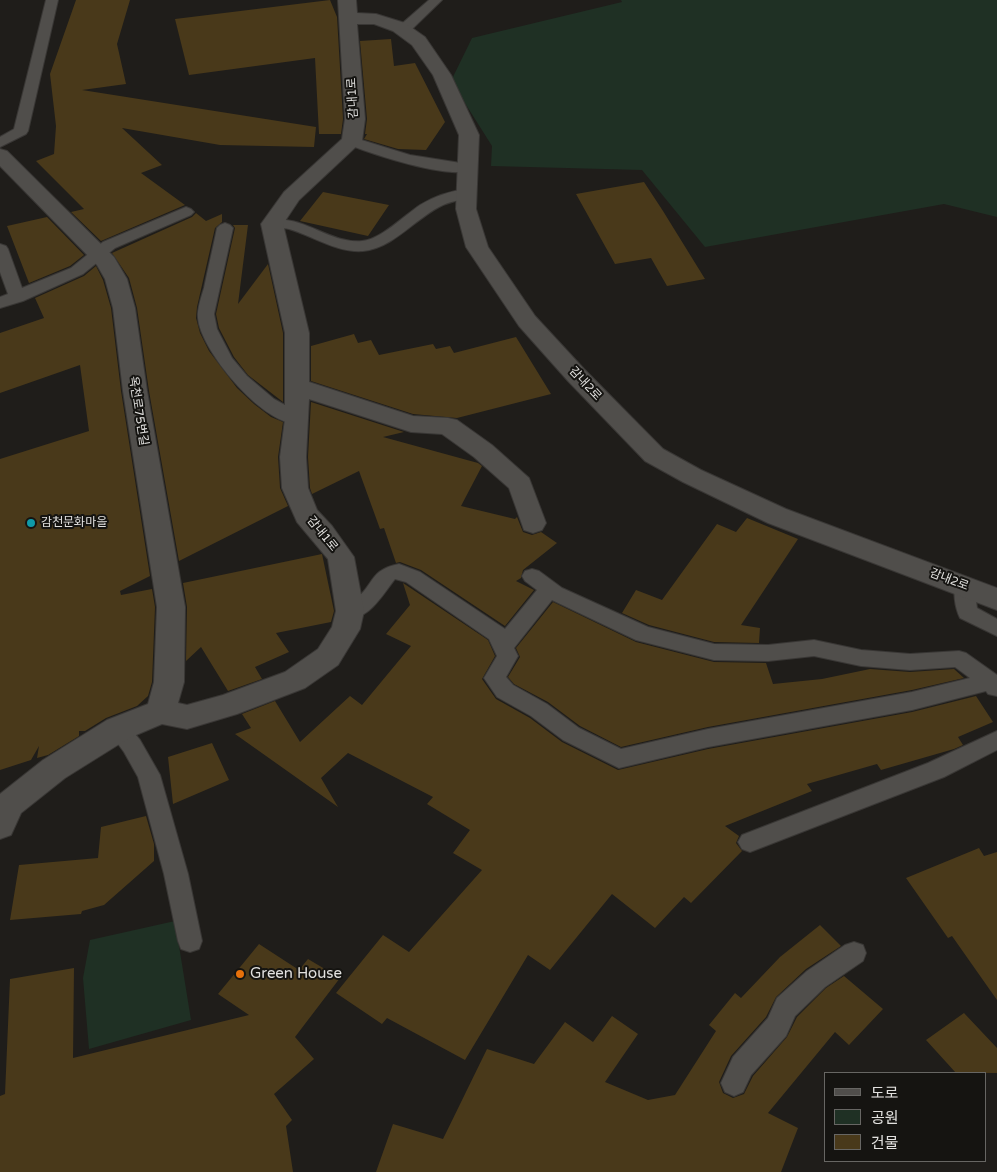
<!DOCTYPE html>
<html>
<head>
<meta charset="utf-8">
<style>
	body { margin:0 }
	#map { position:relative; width:997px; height:1172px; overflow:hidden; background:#1f1d1a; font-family:"Varela Round","Noto Sans KR",sans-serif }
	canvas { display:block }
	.legend { position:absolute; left:824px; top:1072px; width:162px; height:90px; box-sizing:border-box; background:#151411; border:1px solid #676663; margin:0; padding:6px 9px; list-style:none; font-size:15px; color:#e2e1df }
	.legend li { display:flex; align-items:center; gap:10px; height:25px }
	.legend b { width:25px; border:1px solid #676663 }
</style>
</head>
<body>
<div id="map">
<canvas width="997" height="1172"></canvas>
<ul class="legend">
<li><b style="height:6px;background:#504e4b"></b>도로</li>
<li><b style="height:14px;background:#1f3024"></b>공원</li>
<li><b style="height:14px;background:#49391a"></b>건물</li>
</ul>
</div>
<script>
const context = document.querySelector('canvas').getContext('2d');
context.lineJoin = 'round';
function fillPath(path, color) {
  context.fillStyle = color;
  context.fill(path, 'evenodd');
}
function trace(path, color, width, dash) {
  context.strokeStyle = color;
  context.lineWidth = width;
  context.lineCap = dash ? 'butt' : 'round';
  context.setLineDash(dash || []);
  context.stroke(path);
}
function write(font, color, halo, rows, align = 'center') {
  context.font = font + ' "Varela Round","Noto Sans KR",sans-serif';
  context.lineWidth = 4;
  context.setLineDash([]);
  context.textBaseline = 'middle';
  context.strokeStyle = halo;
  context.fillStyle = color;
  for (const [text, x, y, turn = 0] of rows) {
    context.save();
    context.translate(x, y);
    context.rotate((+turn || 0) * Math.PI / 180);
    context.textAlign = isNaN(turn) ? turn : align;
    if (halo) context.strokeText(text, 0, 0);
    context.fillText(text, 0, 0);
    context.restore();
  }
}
const green = new Path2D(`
	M 621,0 L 997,0 L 997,217 L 944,204 L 705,247 L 642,170 L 491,166 L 492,146 L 451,81 L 472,38 L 622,2 Z
	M 175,921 L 191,1020 L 89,1049 L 83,978 L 90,940 Z`);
const building = new Path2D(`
	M 76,0 L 130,0 L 117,44 L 126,84 L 82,90 L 316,127 L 314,147 L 220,145 L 122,128 L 162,165 L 141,173 L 185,205 L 101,241 L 71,212 L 84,209 L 36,161 L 54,154 L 56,126 L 50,74 Z
	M 330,0 L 337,17 L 343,119 L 341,134 L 319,134 L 315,58 L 189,75 L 175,19 Z
	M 391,39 L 394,66 L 415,63 L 445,122 L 426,150 L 398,149 L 364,139 L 367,134 L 365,134 L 367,119 L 360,41 Z
	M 644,182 L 663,211 L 705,279 L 667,286 L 651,258 L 615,264 L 576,194 Z
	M 323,192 L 389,205 L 368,236 L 300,221 Z
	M 196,213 L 206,221 L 222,214 L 222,222 L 215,228 L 197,307 L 196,318 L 200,333 L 209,351 L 237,388 L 254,404 L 271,417 L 283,422 L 278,457 L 280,488 L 288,506 L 179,561 L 149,391 L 137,308 L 129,278 L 112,253 L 192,217 Z
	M 47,217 L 84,255 L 70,266 L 29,283 L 7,226 Z
	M 233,225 L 248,225 L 238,304 L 268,264 L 283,333 L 283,402 L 248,375 L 234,357 L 219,328 L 216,314 L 235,228 Z
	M 96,266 L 103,280 L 111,308 L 121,391 L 150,576 L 120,591 L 121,595 L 152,589 L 155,607 L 152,682 L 148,696 L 137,706 L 106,718 L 85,731 L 79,731 L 79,736 L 48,755 L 37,758 L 39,746 L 31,760 L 0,770 L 0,459 L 89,431 L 80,365 L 0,393 L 0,333 L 44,318 L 35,298 L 84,276 Z
	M 354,334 L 358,343 L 371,340 L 379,355 L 433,344 L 436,349 L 450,346 L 454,353 L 516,337 L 551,394 L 457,418 L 413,414 L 311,381 L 311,346 Z
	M 311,402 L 404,432 L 383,437 L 478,463 L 482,466 L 461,506 L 515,519 L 517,517 L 523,532 L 532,535 L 541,532 L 557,543 L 523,570 L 521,578 L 516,581 L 534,590 L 505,626 L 421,570 L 400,562 L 396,563 L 384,528 L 380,529 L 359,471 L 312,494 L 310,488 L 308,457 Z
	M 747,518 L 798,539 L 741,625 L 760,628 L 759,643 L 714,642 L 649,625 L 622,613 L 636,590 L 662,600 L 717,524 L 736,532 Z
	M 322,554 L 334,611 L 331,622 L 276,633 L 289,652 L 255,667 L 262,679 L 228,691 L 201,647 L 186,661 L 187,607 L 183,583 Z
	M 403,583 L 488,640 L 495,656 L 482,679 L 496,699 L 530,718 L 562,742 L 618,770 L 708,749 L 912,712 L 976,696 L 993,722 L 958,737 L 963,745 L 954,749 L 881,770 L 877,764 L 807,784 L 812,791 L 725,826 L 739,836 L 736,843 L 742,851 L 691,903 L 684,897 L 655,928 L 612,894 L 550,970 L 528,955 L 465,1060 L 387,1018 L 382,1024 L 336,993 L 383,935 L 409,952 L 482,870 L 453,853 L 470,830 L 427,804 L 433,797 L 348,753 L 321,778 L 338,807 L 235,734 L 251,728 L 242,714 L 275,701 L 300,742 L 350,696 L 362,705 L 411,646 L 386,634 L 410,605 Z
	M 553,602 L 636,642 L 714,662 L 766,663 L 773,684 L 822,679 L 870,669 L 910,672 L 954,669 L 964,678 L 912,690 L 708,727 L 621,747 L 580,726 L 548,702 L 514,684 L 508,677 L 520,657 L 516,648 Z
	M 212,743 L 229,780 L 173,804 L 168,757 Z
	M 146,816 L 154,844 L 154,861 L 104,905 L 82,911 L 81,914 L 10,920 L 19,865 L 98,858 L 101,827 Z
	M 979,848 L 984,856 L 997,852 L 997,1000 L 952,936 L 948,938 L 906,878 Z
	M 820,925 L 841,946 L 806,969 L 776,997 L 766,1017 L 731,1056 L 719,1082 L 723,1093 L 733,1098 L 744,1094 L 753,1076 L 787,1037 L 797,1017 L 826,988 L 844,976 L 883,1009 L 849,1045 L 835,1032 L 768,1113 L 798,1128 L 781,1172 L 376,1172 L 393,1124 L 443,1139 L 487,1049 L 534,1064 L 565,1022 L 593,1042 L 612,1016 L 638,1034 L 605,1082 L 648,1100 L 675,1095 L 716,1031 L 709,1025 L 735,993 L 741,998 L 780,957 Z
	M 259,944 L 299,970 L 308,959 L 340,978 L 295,1037 L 314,1059 L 274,1094 L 292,1120 L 286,1126 L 293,1172 L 0,1172 L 0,1096 L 5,1094 L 10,979 L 74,968 L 73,1058 L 249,1015 L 218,994 Z
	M 964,1013 L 997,1048 L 997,1073 L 956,1073 L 926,1040 Z`);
const lane = new Path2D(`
	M 46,0 L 58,0 L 28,131 L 26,134 L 0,147 L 0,137 L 14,129 Z
	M 429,0 L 442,0 L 408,33 L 398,33 L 397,30 L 398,27 Z
	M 352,137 L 410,155 L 467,164 L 472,165 L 474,168 L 472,171 C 444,178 375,155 347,144 L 345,141 L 347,138 Z
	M 467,189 L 472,191 L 475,194 L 472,197 C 461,200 450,201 439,207 C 414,220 393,248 363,251 C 337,253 313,236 289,229 C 282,227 274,229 267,227 L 264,224 L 267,221 C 301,212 328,244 362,241 C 380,240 405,215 420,205 C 435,196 450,191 467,189 Z
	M 186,207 L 191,209 L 194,212 L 191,215 L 115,248 L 83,274 L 23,301 L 0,308 L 0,297 L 8,294 L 0,272 L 0,244 L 6,246 L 8,249 L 22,288 L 71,268 L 103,242 Z
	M 225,223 L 230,225 L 233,228 L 214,314 L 217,329 L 232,358 L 247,376 L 274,399 L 303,415 L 306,419 L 303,423 C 269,433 200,351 198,318 C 197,309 201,298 204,288 C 208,268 213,248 217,228 L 220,225 Z
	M 399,564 L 420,572 L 505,629 L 537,590 L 525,581 L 522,576 L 525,571 L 532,569 L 539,571 L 562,588 L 648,627 L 714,644 L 768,645 L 814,640 L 861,650 L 910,654 L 959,651 L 966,653 L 997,675 L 997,696 L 988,694 L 986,691 L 912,710 L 708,747 L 619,768 L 563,740 L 531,716 L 497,697 L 484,678 L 497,656 L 489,639 L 406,582 L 395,579 C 382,595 367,624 343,617 L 340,611 C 344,604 349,605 355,600 C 375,584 369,570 399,564 ZM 552,600 L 636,640 L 714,660 L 768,661 L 814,656 L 861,666 L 910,670 L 955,667 L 970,678 L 912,692 L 708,729 L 621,749 L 579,728 L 547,704 L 513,685 L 506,677 L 518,656 L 514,648 Z
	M 964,578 L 971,581 L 974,586 L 977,608 L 997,619 L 997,636 L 960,618 C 955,608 952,590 957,581 Z
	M 118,720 L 126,723 L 140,740 L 160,775 L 188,874 L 202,941 L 199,949 L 190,952 L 181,949 L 178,941 L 164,874 L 138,777 L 124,752 L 107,729 L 110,723 Z
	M 997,731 L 997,750 L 944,777 L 750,852 L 742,849 L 738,842 L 742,835 L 928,763 Z
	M 854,942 L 863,945 L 866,953 L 863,961 L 825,987 L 795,1016 L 786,1036 L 751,1075 L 743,1092 L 734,1096 L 725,1092 L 721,1083 L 733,1057 L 768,1018 L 777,998 L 807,971 L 845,945 Z`);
const street = new Path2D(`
	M 338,0 L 356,0 L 357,13 L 376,14 L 405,23 L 425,37 L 451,75 L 479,135 L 476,209 L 488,247 L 535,316 L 584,369 L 663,449 L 701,470 L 786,509 L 997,588 L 997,610 L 768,523 L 683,482 L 645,461 L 568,381 L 519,326 L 466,247 L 456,209 L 459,135 L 433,75 L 412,45 L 393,31 L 374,24 L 357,24 L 365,119 L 362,141 L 299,200 L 283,224 L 309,333 L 309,382 L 413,416 L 448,418 L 457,420 L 492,445 L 529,478 L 546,523 L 542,530 L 533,533 L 524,530 L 509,488 L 474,457 L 442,434 L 411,432 L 309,399 L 306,457 L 308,488 L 317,510 L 332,526 L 354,557 L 364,611 L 360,629 L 338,665 L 305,688 L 237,714 L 187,729 L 162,724 L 129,738 L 65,778 L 21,813 L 11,835 L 0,839 L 0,794 L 43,760 L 107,720 L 148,704 L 154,682 L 157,607 L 123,391 L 113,308 L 105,279 L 97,265 L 0,166 L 0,149 L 7,151 L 114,257 L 127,279 L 135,308 L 147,391 L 185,607 L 184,682 L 178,703 L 187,705 L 223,695 L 285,672 L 318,649 L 332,627 L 336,611 L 328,559 L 297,522 L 282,488 L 280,457 L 285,419 L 285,333 L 261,224 L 284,192 L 342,139 L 345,119 Z`);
const markers = [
	[31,523,5,"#0f9aa8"],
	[240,974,5,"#e8710a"]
];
const streetNames = [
	["감내1로",353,98,-93],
	["감내2로",585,384,47],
	["옥천로75번길",138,411,81],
	["감내1로",322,534,51],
	["감내2로",949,580,21]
];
const poiNames = [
	["감천문화마을",41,523]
];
const nearPoinames = [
	["Green House",250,974]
];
fillPath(green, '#1f3024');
fillPath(building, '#49391a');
trace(lane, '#393735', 2);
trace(street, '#393735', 2);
fillPath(lane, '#504e4b');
fillPath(street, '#504e4b');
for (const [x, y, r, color] of markers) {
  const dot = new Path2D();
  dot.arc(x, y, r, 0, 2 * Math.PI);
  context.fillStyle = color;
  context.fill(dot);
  trace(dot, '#151411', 2);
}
write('12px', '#e2e1df', '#151411', streetNames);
write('12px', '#e2e1df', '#151411', poiNames, 'left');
write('15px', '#e2e1df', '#151411', nearPoinames, 'left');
</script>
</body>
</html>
